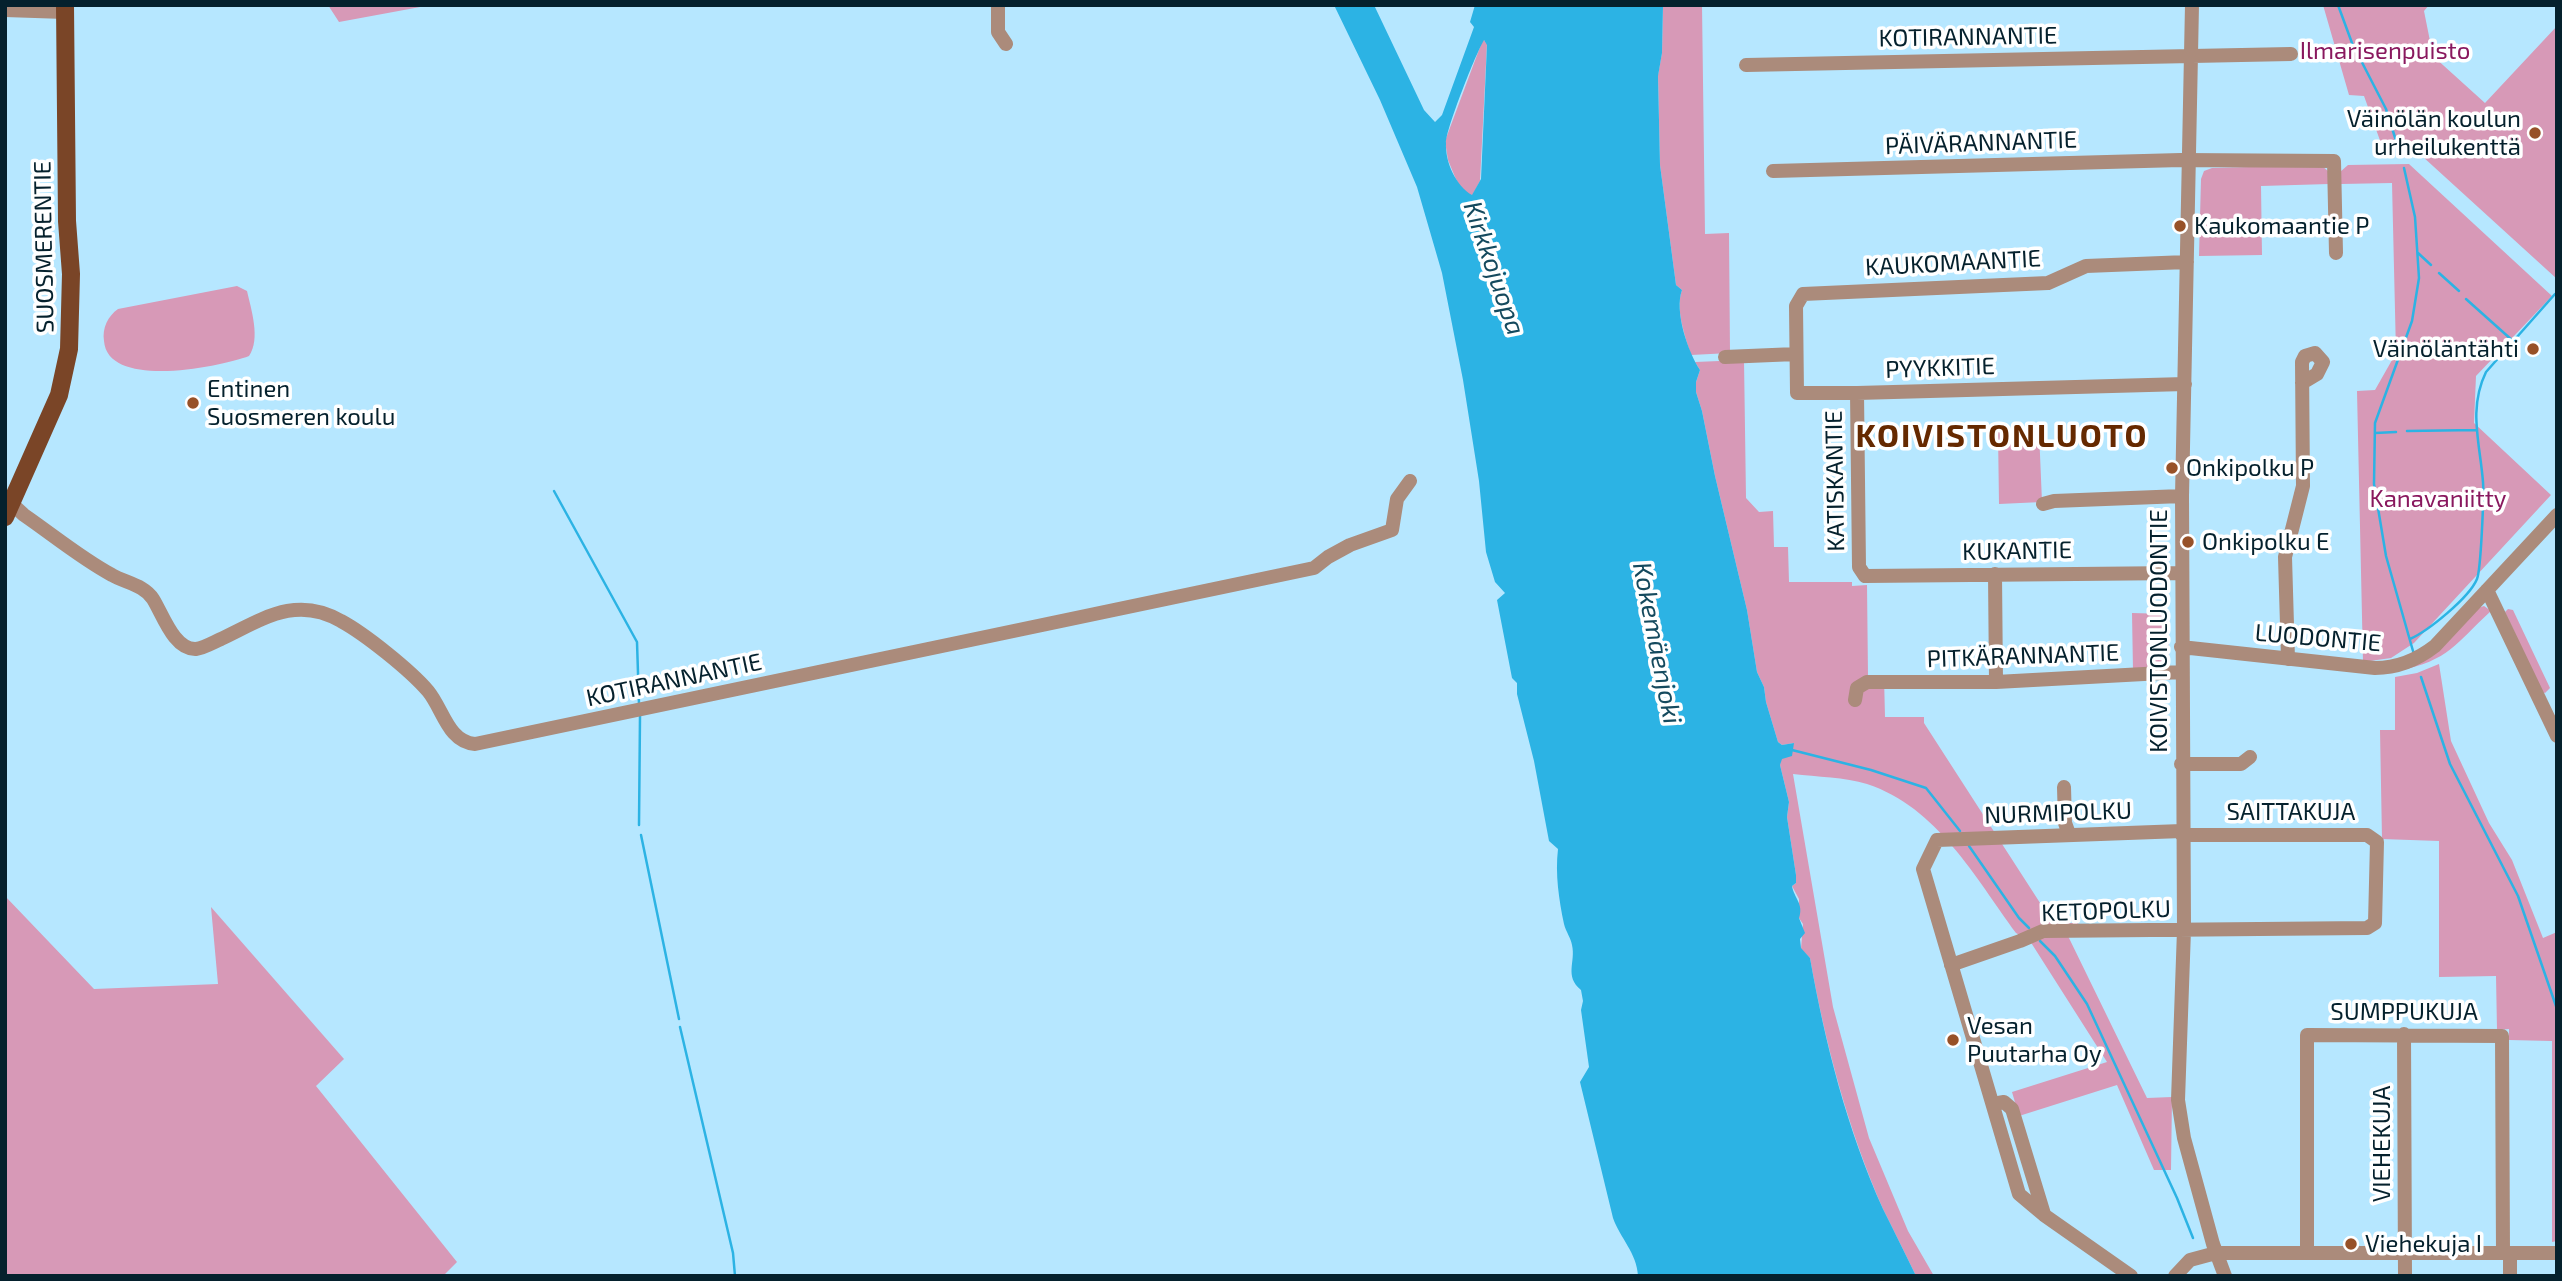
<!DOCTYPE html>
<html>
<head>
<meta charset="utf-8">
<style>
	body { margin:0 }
	#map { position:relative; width:2562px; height:1281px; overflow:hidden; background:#b6e7ff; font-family:"Exo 2",sans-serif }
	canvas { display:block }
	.frame { position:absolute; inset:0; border:7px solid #05212d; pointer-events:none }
</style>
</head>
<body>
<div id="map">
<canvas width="2562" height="1281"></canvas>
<div class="frame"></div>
</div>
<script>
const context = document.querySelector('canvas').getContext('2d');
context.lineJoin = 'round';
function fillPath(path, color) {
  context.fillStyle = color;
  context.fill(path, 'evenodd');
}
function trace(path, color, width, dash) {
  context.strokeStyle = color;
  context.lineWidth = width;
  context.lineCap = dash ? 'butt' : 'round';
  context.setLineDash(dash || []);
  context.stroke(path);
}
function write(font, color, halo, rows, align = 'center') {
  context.font = font + ' "Exo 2",sans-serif';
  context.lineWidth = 7;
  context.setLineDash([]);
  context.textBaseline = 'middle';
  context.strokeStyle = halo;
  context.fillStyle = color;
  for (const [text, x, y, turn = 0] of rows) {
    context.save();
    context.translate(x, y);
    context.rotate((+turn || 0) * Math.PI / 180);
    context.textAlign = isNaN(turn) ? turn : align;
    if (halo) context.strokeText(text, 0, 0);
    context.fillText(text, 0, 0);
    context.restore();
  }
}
const green = new Path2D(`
	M 328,5 L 431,5 L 339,22 Z
	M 1663,5 L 1702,5 L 1705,234 L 1729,233 L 1730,353 L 1691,355 C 1685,336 1675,309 1682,290 L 1676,285 L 1660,165 L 1658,75 L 1662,53 Z
	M 2323,5 L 2429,5 L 2424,11 L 2433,56 L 2485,103 L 2557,26 L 2557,279 L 2411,146 L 2382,146 L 2364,96 L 2349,95 Z
	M 1483,39 L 1487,44 L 1480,181 L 1472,196 L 1462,190 L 1455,177 L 1448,160 L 1445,141 Z
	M 2409,164 L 2552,296 L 2476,376 L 2474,423 L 2551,495 L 2414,643 L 2391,658 L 2363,662 L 2357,391 L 2375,390 L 2396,353 L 2392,183 L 2341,184 L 2340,172 L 2348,165 Z
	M 2321,165 L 2329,172 L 2329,184 L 2261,186 L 2262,255 L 2199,256 L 2201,179 L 2204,171 L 2212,168 Z
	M 237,286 L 247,291 C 251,309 261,339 249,356 C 220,367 108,390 104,341 C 102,328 108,316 118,309 Z
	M 1744,360 L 1746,498 L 1759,512 L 1773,511 L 1774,547 L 1788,547 L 1789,582 L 1852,582 L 1852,586 L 1867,585 L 1868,676 L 1884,677 L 1885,717 L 1924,717 L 1924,723 L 2053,923 L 2078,923 L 2078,935 L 2068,936 L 2147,1098 L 2172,1097 L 2171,1170 L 2154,1170 L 2117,1085 L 2019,1116 L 2012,1092 L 2107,1062 L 2030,941 L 2016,933 C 1975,877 1937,807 1867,784 C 1845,777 1817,777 1793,774 L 1833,1007 L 1869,1138 L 1908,1231 L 1934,1276 L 1916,1276 C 1905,1253 1894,1231 1883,1209 C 1848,1129 1825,1043 1810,958 L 1801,949 L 1803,924 L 1799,918 L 1799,899 L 1792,886 L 1796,883 L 1796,875 L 1787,817 L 1789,802 L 1780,765 L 1781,759 L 1794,743 L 1782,745 L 1778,742 L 1766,702 L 1764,687 L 1757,672 L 1747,610 L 1715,476 L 1702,411 L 1696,392 L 1696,382 L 1700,370 L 1695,362 Z
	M 2039,431 L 2042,502 L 1999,504 L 1998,432 Z
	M 2484,606 L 2491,611 C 2455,644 2450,660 2398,671 L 2475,609 Z
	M 2508,609 L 2513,610 L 2550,688 L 2545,693 L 2542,692 L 2505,612 Z
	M 2132,613 L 2168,614 L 2169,660 L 2165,668 L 2133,671 Z
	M 2439,664 L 2451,741 L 2489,823 L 2512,860 L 2543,938 L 2557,932 L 2557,1241 L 2552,1242 L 2552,1041 L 2509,1040 L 2509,1029 L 2497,1030 L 2496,976 L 2439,977 L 2439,841 L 2382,839 L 2380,730 L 2395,730 L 2395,677 L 2417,673 Z
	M 5,896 L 94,989 L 218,984 L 211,907 L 344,1059 L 316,1086 L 457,1262 L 443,1276 L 5,1276 Z`);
const water = new Path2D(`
	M 1334,5 L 1374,5 L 1424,110 L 1435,122 L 1442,115 L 1474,27 L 1470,22 L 1475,5 L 1663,5 L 1662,53 L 1658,76 L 1660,165 L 1676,285 L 1682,290 C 1674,311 1688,352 1700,370 L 1696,382 L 1696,392 L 1702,411 L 1715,476 L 1747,610 L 1757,672 L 1764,687 L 1766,702 L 1778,742 L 1782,745 L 1794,743 L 1792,756 L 1782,759 L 1780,765 L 1789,802 L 1787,817 L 1796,875 L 1796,883 L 1792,886 C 1794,898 1804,904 1799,918 L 1805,933 L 1800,939 L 1801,948 L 1810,958 C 1825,1043 1847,1129 1883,1209 C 1894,1231 1905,1253 1916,1276 L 1638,1276 C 1637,1253 1620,1238 1613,1218 L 1580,1082 L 1589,1067 L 1581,1010 L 1583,1001 L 1581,990 C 1564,976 1576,962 1572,945 C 1571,938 1566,932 1564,924 C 1559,900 1555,874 1558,849 L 1549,841 L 1534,761 L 1517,694 L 1517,683 L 1512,678 L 1497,600 L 1505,593 L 1495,582 L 1486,552 L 1479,481 L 1463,380 L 1442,273 L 1417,187 L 1380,100 ZM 1484,40 L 1487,45 L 1481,179 L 1472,195 C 1456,186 1445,162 1446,143 C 1446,129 1476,53 1484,40 Z`);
const stream = new Path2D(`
	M 2338,5 L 2352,43 L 2386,109 L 2398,147
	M 2404,168 L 2415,217 L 2419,278 L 2412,321 L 2375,423 L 2374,484 L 2386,556 L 2413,651
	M 2418,253 L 2431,265
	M 2439,273 L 2459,291
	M 2466,299 L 2513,341
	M 2407,431 L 2476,430
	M 2375,433 L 2396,432
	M 554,491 L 637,642 L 639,704
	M 2410,639 C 2428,631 2469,598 2477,579 C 2481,569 2484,495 2483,482 C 2480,443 2468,409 2486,372 L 2555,294
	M 2421,677 L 2450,764 L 2518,896 L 2557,1009
	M 1792,750 L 1871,770 L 1926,788 L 1960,831
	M 639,825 L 640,716
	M 641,835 L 679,1019
	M 1969,846 L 2019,918 L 2029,928
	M 2040,941 L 2055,956 L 2087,1004 L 2177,1198 L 2193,1238
	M 680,1027 L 733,1253 L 735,1276`);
const minor = new Path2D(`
	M 998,5 L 998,32 L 1006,44
	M 2192,5 L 2182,496 L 2184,930 L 2178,1100 L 2184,1138 L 2213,1244 L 2225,1276
	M 5,10 L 65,12
	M 1746,65 L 2291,54
	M 1773,171 L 2181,160 L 2334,161 L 2336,253
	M 1725,357 L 1796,354
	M 2185,384 L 1857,393 L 1797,393 L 1796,306 L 1803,294 L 2048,283 L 2086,266 L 2187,262
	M 1857,393 L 1859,567 L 1865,576 L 2181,573
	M 12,504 L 24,515 C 53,535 82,559 112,575 C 126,583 144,585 153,599 C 163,615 174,650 196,649 C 204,648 214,642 221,639 C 263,619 296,595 341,621 C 365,634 410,670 428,691 C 443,709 448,742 475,744 L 1314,568 L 1328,557 L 1350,545 L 1392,530 L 1397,499 L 1410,481
	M 2043,504 L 2054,501 L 2182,496
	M 1995,574 L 1996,682
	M 2487,590 L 2557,736
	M 2181,647 L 2375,668 C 2398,668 2417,660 2435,646 L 2557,515
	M 2288,659 L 2285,557 L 2303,486 L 2302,362 L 2305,356 L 2315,353 L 2323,362 L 2317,374 L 2302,383
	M 1855,700 L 1857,688 L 1867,682 L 1996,682 L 2181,672
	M 2181,764 L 2241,764 L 2250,757
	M 2064,787 L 2065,823 L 2069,834
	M 1951,965 L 2020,941 L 2043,931 L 2367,928 L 2375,923 L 2377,842 L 2367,835 L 2182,835
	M 2404,1034 L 2405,1276
	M 1993,1104 L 2004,1102 L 2012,1109 L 2044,1214
	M 2307,1253 L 2307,1035 L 2502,1036 L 2503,1253
	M 2131,1276 L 2044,1215 L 2019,1194 L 1923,869 L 1937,840 L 2182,831
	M 2175,1276 L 2190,1260 L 2216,1253 L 2557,1253
	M 2510,1276 L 2510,1253`);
const major = new Path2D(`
	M 5,517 L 59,395 L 69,349 L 71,274 L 67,221 L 65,5`);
const markers = [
	[2535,133,7,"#975128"],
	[2180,226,7,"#975128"],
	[2533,349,7,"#975128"],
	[193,403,7,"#975128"],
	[2172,468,7,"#975128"],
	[2188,542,7,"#975128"],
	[1953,1040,7,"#975128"],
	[2351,1244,7,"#975128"]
];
const streetNames = [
	["KOTIRANNANTIE",1968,37,-1],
	["PÄIVÄRANNANTIE",1981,143,-2],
	["SUOSMERENTIE",44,247,-91],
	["KAUKOMAANTIE",1953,263,-3],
	["PYYKKITIE",1940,368,-2],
	["KATISKANTIE",1835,481,-91],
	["KUKANTIE",2017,551,-1],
	["KOIVISTONLUODONTIE",2159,631,-90],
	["LUODONTIE",2318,638,5],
	["PITKÄRANNANTIE",2023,656,-2],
	["KOTIRANNANTIE",674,680,-12],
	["SAITTAKUJA",2291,812],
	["NURMIPOLKU",2058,813,-2],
	["KETOPOLKU",2106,911,-2],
	["SUMPPUKUJA",2404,1012],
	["VIEHEKUJA",2382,1144,-90]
];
const parkNames = [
	["Ilmarisenpuisto",2385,51],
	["Kanavaniitty",2438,499]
];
const poiNames = [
	["Väinölän koulun",2521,119,"right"],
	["urheilukenttä",2521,147,"right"],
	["Kaukomaantie P",2194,226],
	["Väinöläntähti",2519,349,"right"],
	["Entinen",207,389],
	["Suosmeren koulu",207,417],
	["Onkipolku P",2186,468],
	["Onkipolku E",2202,542],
	["Vesan",1967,1026],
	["Puutarha Oy",1967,1054],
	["Viehekuja I",2365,1244]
];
const waterNames = [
	["Kirkkojuopa",1494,268,71],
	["Kokemäenjoki",1657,643,79]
];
const districtNames = [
	["KOIVISTONLUOTO",2002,436]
];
fillPath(green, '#d799b7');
fillPath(water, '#2cb3e4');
trace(stream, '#2cb3e4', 2.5);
trace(minor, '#ab8b7b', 14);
trace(major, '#7a4527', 18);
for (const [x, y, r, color] of markers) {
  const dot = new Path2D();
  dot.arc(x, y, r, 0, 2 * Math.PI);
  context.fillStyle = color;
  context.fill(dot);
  trace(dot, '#fff', 2.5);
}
write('24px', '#05212d', '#fff', streetNames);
write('24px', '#89185e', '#fff', parkNames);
write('24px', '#05212d', '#fff', poiNames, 'left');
write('italic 26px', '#154a5e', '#fff', waterNames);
context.letterSpacing = '2px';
write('bold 32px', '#652900', '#fff', districtNames);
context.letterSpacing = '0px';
</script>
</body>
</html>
